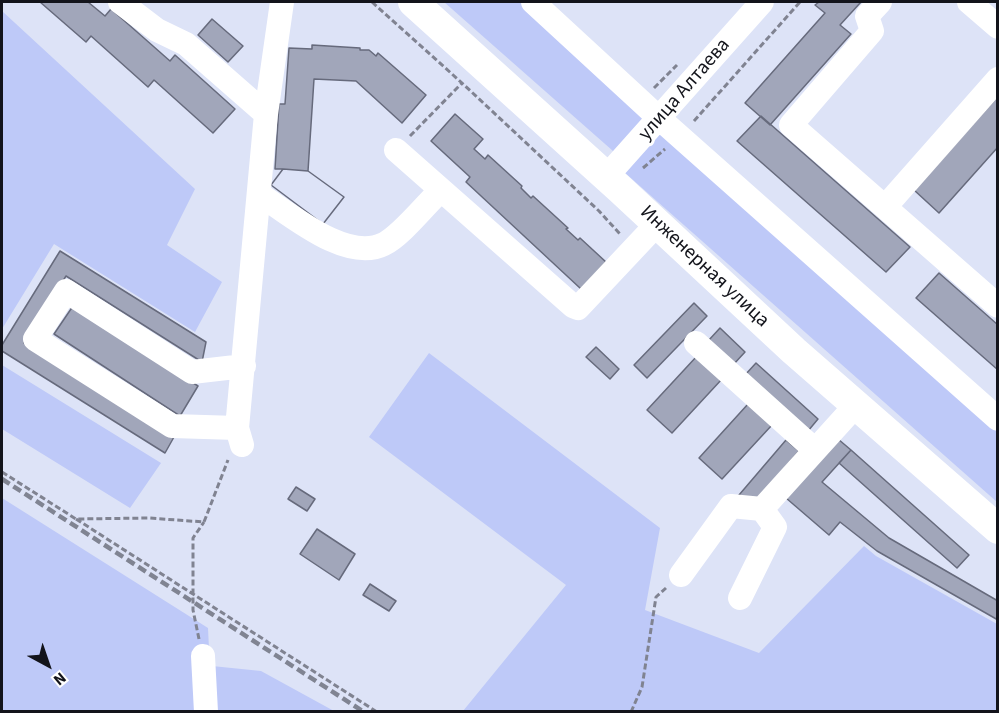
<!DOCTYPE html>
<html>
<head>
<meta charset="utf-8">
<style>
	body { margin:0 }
	#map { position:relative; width:999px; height:713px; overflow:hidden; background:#dde3f7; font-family:"Source Sans 3",sans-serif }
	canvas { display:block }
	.frame { position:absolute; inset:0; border:3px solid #13141b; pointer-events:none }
	.north { position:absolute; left:18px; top:635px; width:60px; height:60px; -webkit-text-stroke:4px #fff; paint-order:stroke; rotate:140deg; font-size:16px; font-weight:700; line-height:24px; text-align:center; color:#13141b }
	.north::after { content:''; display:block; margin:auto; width:21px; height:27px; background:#13141b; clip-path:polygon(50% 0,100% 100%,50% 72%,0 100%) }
</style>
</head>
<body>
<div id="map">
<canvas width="999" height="713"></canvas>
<div class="frame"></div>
<div class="north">N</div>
</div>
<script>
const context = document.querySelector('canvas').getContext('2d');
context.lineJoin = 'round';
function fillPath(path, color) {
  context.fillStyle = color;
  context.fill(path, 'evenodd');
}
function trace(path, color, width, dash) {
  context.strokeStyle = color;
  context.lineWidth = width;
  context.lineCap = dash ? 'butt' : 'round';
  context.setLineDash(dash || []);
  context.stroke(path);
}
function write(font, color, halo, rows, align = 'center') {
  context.font = font + ' "Source Sans 3",sans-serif';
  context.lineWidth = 6;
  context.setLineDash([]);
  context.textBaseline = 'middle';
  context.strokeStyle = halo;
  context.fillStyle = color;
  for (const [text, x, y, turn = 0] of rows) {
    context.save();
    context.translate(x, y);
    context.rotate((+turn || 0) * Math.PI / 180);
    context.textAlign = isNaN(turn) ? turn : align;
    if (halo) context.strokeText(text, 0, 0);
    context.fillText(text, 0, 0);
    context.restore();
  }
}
const green = new Path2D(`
	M 444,2 L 522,2 L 644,111 L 647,130 L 625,152 L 613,151 Z
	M 2,11 L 195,189 L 167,245 L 222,282 L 195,332 L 54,244 L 2,329 Z
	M 661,131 L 997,431 L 997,502 L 624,172 Z
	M 429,353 L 660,528 L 645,610 L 759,653 L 864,546 L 876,556 L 997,624 L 997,711 L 463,711 L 566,585 L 369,437 Z
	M 2,365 L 161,463 L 130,508 L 2,429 Z
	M 2,498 L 208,628 L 212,711 L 2,711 Z
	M 212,666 L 261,671 L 334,711 L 215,711 Z`);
const building = new Path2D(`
	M 40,2 L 88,2 L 105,16 L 111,9 L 170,61 L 175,55 L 235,109 L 213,133 L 154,80 L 148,87 L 91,36 L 86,42 Z
	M 819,2 L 861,2 L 840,25 L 851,34 L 770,125 L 745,103 L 825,13 L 815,5 Z
	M 212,19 L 243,46 L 228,62 L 198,35 Z
	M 312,45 L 360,48 L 360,50 L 369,50 L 376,56 L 378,53 L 426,95 L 402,123 L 356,81 L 314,79 L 308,171 L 344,197 L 323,224 L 271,185 L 283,169 L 275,169 L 279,104 L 285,104 L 289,48 L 312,49 Z
	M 998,96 L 998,147 L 939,213 L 914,190 Z
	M 455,114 L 483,139 L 474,149 L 485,159 L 488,155 L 522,186 L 521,188 L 531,198 L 533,196 L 568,228 L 566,229 L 578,240 L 580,238 L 606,262 L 581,289 L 466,182 L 470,177 L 431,141 Z
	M 761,116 L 910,247 L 886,272 L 737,141 Z
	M 283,169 L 308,171 L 344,197 L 323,224 L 271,185 Z
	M 60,251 L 206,342 L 202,362 L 66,276 L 24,343 L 174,437 L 165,453 L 2,351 L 2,345 Z
	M 939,273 L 998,325 L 998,370 L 916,298 Z
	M 694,303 L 707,316 L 647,378 L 634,365 Z
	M 73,306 L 198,386 L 180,416 L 54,334 Z
	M 720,328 L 745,352 L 733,365 L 708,341 Z
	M 596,347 L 619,369 L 610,379 L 586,357 Z
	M 697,356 L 722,379 L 672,433 L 647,410 Z
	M 756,363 L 818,419 L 808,431 L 745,375 Z
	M 748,404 L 772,425 L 722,479 L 699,458 Z
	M 838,439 L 851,450 L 822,482 L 889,538 L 998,601 L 998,620 L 877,551 L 840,522 L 829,535 L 786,498 Z
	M 786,440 L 799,451 L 752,506 L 739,495 Z
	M 851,450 L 969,555 L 957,568 L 839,463 Z
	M 296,487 L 315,499 L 307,511 L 288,499 Z
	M 317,529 L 355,554 L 339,580 L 300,554 Z
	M 370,584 L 396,601 L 389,611 L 363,595 Z`);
const path = new Path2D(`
	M 372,2 L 462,83 L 599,211 L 620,234
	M 654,88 L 677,65
	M 694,121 L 800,2
	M 410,136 L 462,83
	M 643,168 L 665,149
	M 2,472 L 76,519 L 149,518 L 204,522 L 228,460
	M 76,519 L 377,712
	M 199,639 L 193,610 L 193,538 L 204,522
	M 631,712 L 642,687 L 656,597 L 666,588`);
const minor = new Path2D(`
	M 120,2 L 157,30 L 186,44 L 266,114
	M 533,2 L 660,119 L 998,419
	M 880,2 L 867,16 L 872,31 L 791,125 L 998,306
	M 969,2 L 998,27
	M 396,150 L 573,306 L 578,308 L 657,224
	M 606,177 L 762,2
	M 259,194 C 290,214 346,263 384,244 C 401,236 426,204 441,190
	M 885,207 L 998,79
	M 696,343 L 815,450
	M 237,428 L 172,426 L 35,339 L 66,291 L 192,372 L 244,366
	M 242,445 L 237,428 L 266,114 L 282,2
	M 762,509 L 856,405
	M 681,575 L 731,506 L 762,509 L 775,527 L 740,598
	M 203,656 L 206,712`);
const major = new Path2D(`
	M 413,2 L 620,189 L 794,351 L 998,529`);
const rail = new Path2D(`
	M 2,479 L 364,712`);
const streetNames = [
	["улица Алтаева",685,90,-49],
	["Инженерная улица",704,267,43]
];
fillPath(green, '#bec9f8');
fillPath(building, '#a1a6ba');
trace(building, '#666a7c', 1.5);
trace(path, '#808391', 3, [6, 3]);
trace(minor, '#fff', 24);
trace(major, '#fff', 30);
trace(rail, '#808492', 4.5, [9, 4.5]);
write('20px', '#13141b', '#fff', streetNames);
</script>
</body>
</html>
